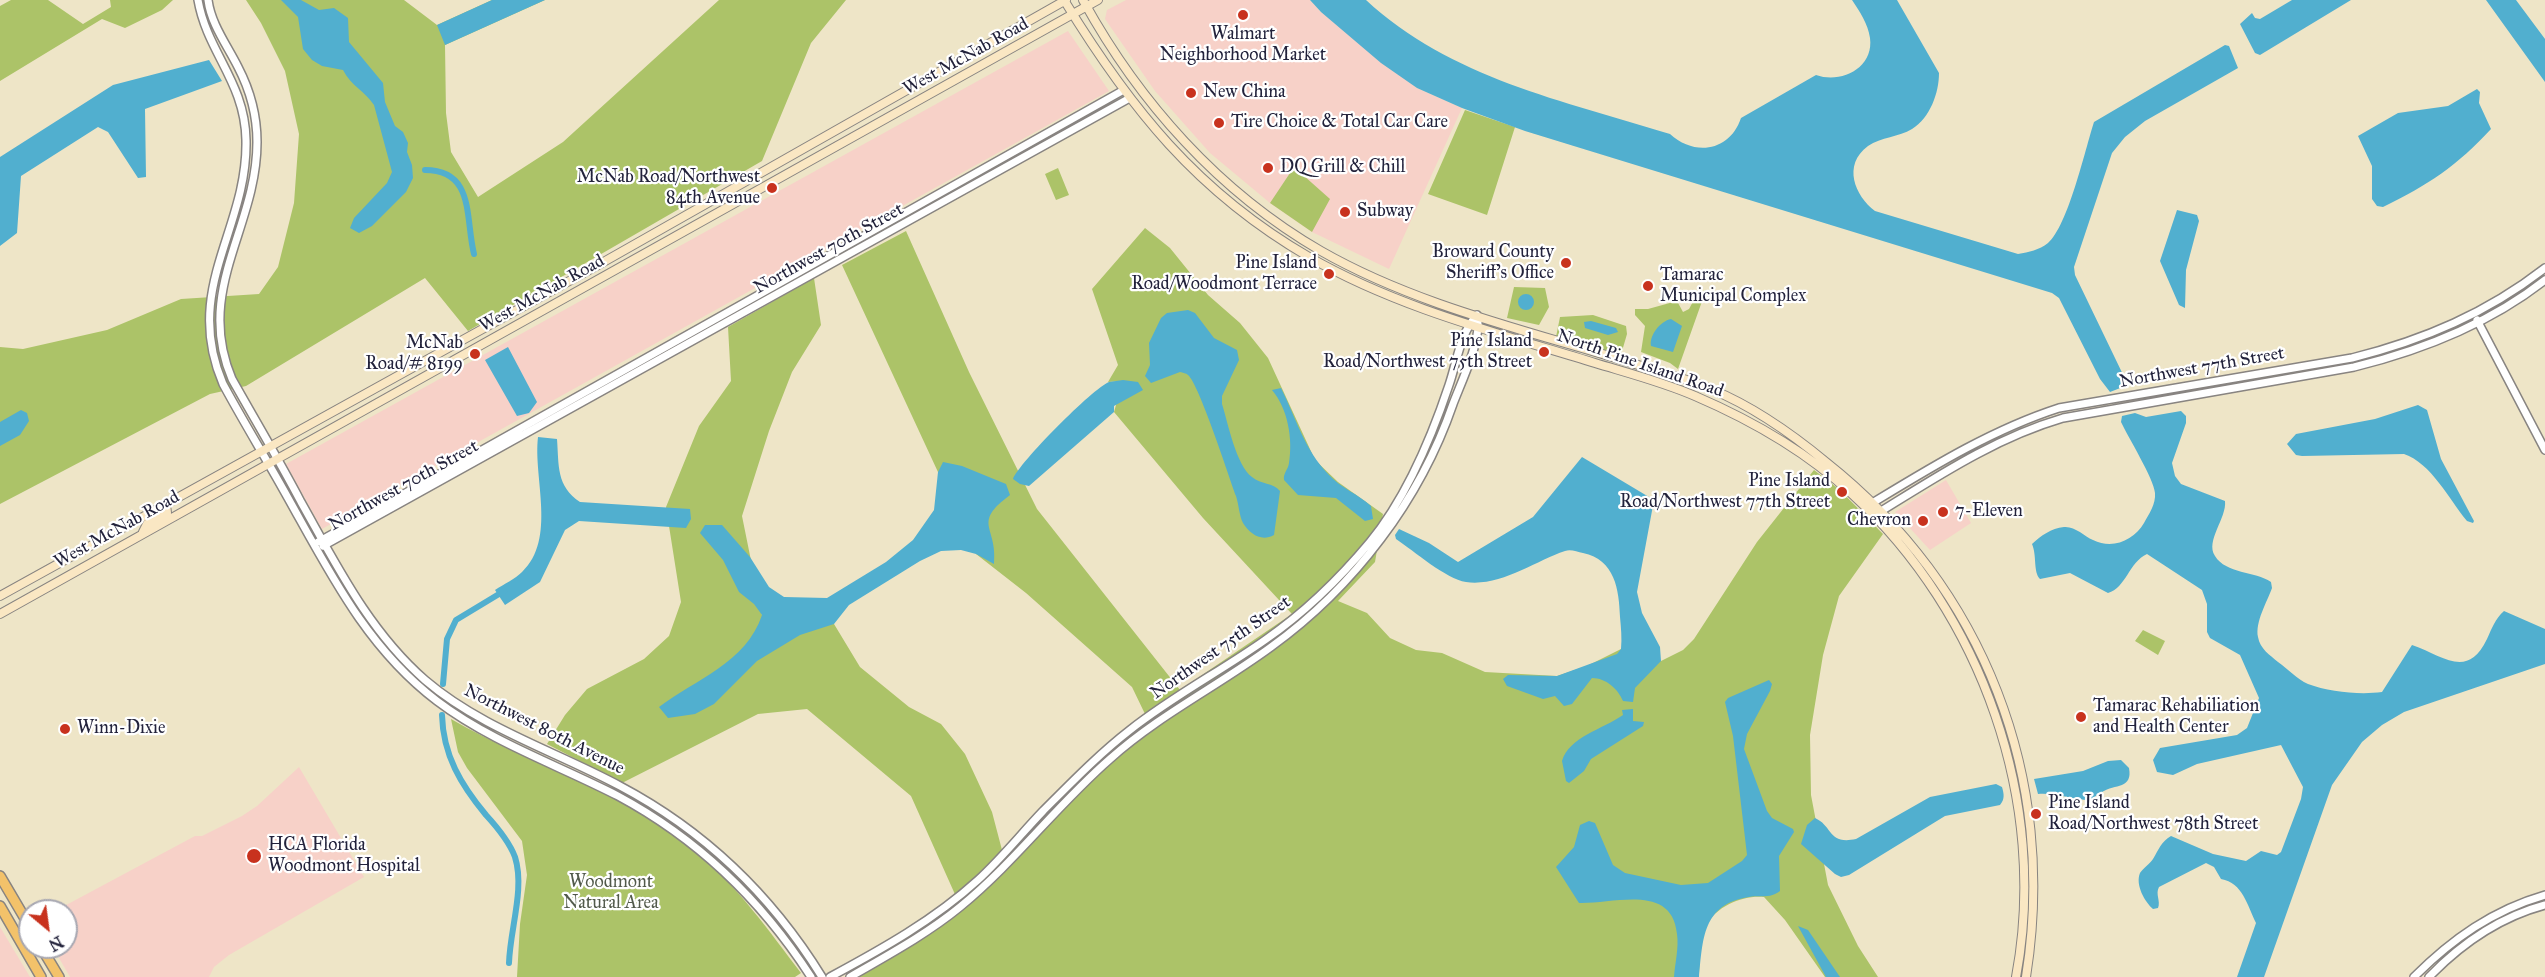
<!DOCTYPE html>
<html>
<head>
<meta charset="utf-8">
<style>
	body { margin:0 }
	#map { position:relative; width:2545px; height:977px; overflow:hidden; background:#eee5c7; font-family:"IM FELL Great Primer",serif }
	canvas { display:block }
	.north { position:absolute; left:18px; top:899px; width:60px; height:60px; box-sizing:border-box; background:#fff; border:2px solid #a7a7b1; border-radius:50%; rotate:151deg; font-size:16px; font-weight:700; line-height:24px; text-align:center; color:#22223b }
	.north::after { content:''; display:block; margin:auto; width:21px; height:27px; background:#c8321e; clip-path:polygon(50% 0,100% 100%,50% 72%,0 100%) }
</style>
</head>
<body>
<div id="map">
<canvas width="2545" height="977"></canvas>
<div class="north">N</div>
</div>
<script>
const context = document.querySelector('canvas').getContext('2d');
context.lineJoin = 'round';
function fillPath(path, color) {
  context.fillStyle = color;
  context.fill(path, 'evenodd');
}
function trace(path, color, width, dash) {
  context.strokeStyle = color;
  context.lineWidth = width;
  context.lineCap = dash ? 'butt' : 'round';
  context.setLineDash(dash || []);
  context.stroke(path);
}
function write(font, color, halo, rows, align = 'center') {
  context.font = font + ' "IM FELL Great Primer",serif';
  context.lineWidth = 4.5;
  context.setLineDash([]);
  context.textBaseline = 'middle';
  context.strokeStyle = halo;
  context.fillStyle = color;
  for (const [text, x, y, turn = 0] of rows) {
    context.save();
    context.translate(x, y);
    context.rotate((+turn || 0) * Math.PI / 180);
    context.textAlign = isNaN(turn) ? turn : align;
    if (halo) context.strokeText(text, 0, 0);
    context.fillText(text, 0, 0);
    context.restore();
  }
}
const built = new Path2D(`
	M 1126,0 L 1310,0 L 1321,12 L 1417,88 L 1462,108 L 1389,269 L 1312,232 L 1270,203 L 1210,153 L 1155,91 L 1105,19 L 1107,10 Z
	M 1068,31 L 1109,91 L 322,529 L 286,464 Z
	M 1946,480 L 1971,523 L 1930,550 L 1895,512 Z
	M 299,767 L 364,877 L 229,955 L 214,967 L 209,977 L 70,977 L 59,958 L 60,947 L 66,947 L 66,911 L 55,911 L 195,836 L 202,836 L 242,816 L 257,806 Z
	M 0,927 L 30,977 L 0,977 Z`);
const green = new Path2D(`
	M 11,0 L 48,0 L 83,24 L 111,7 L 110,0 L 173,0 L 162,10 L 125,28 L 102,19 L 0,81 L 0,6 Z
	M 246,0 L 404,0 L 437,25 L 492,0 L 545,0 L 445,45 L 446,113 L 451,152 L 478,197 L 563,142 L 719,0 L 846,0 L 811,43 L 762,161 L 468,331 L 425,278 L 246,386 L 210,394 L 0,504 L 0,347 L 23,349 L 107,330 L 181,299 L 259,294 L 278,267 L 294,203 L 299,134 L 285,71 L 261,23 Z
	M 1465,110 L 1515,127 L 1487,215 L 1428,194 Z
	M 1294,167 L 1330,199 L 1312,232 L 1270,203 Z
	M 1058,168 L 1069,195 L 1056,200 L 1045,174 Z
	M 1145,228 L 1170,248 L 1208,295 L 1240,323 L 1268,358 L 1315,460 L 1338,482 L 1383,514 L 1375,562 L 1338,601 L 1367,613 L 1390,638 L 1416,650 L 1442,653 L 1485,672 L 1557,676 L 1587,666 L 1621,649 L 1661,661 L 1683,650 L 1694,639 L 1757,542 L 1814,470 L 1840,490 L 1883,534 L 1839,596 L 1823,655 L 1810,735 L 1811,795 L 1828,885 L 1858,946 L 1878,977 L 1825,977 L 1785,920 L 1764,897 C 1743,895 1717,906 1706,925 C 1699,938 1700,962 1699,977 L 854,977 L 930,933 L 962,910 L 911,796 L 807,709 L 758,714 L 622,783 L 547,744 L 565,715 L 587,689 L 644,659 L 669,636 L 681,602 L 666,507 L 699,426 L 731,381 L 728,327 L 814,278 L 821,325 L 792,372 L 769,431 L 742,516 L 762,615 L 834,624 L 860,667 L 909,707 L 941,724 L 965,754 L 992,812 L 1002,850 L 1098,752 L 1145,714 L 1132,687 L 1026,593 L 976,554 L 842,265 L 906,231 L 969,372 L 1037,509 L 1180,690 L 1292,614 L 1203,518 L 1114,412 L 1123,381 L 1108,382 L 1118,365 L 1092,289 Z
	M 1514,287 L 1545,288 L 1549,307 L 1539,325 L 1507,318 Z
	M 1706,290 L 1678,369 L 1670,363 L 1641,352 L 1645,326 L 1635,315 L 1635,309 L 1648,309 L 1677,301 L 1683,312 L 1689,309 L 1695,298 L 1699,297 L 1700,292 Z
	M 1593,315 L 1626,326 L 1627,334 L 1620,358 L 1556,337 L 1560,317 Z
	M 2143,630 L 2165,641 L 2158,655 L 2135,641 Z
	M 451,719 C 531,765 627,791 698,853 C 739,888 769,931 801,973 L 795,977 L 517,977 L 520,924 L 527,875 L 522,841 L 467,768 L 458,752 Z`);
const water = new Path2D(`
	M 281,0 L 301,0 L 319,10 L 334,8 L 348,18 L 349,42 L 383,83 L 385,102 L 395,126 L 403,132 L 408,143 L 407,152 L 412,165 L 413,178 L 406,192 L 372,226 L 359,233 L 350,228 L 354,218 L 387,183 L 392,172 L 374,105 C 365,91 351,86 343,70 L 322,66 L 312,60 L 303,49 L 298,17 Z
	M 492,0 L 545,0 L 445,45 L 437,25 Z
	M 1310,0 L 1366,0 C 1450,78 1564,101 1670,134 C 1695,157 1730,151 1741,118 L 1816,75 C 1841,84 1874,68 1870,38 C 1868,24 1860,12 1852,0 L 1897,0 L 1939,73 C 1939,93 1930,118 1912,129 C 1899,137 1881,137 1868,146 C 1842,165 1855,196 1875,211 L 2018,254 C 2029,252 2039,250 2048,243 C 2068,226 2085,150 2094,122 L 2225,45 L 2229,46 L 2238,68 L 2145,121 L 2125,137 L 2112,153 L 2074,267 L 2075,275 L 2128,385 L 2110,392 L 2100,379 L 2059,298 L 2052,293 L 1525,131 L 1462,108 L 1417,88 L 1381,63 L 1321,12 Z
	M 2292,0 L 2351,0 L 2260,55 L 2255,53 L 2240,24 L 2252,13 L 2255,18 L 2260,19 Z
	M 2486,0 L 2516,0 L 2545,39 L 2545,82 Z
	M 209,60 L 222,81 L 145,109 L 146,177 L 138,178 L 108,132 L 98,127 L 21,176 L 17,233 L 0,246 L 0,157 L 113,85 Z
	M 2477,89 L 2480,92 L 2479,103 L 2491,129 C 2458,165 2427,186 2383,207 L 2377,206 L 2372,199 L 2372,166 L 2358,136 L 2398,113 L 2448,106 Z
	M 2177,210 L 2197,215 L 2199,221 L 2186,270 L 2185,308 L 2179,305 L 2160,261 Z
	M1518 302a8 8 0 1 1 16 0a8 8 0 1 1-16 0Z
	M 1188,310 L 1195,313 L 1214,338 L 1237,350 L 1239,360 L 1222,396 L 1222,404 C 1228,423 1236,465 1252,477 C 1261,485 1273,482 1280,491 L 1274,535 C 1261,542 1250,534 1243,523 C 1239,515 1239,505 1236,496 C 1229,477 1199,384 1188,375 C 1186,373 1183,373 1180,372 L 1151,383 L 1145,376 L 1150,365 L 1149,343 L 1161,318 L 1167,313 Z
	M 1671,319 L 1682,326 L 1673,352 L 1651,346 C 1649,336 1660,321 1671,319 Z
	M 1591,321 L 1616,328 L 1618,332 L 1608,335 L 1585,328 L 1584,322 Z
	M 508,347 L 537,402 L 529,413 L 517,416 L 485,360 Z
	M 1123,380 L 1138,382 L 1143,390 L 1114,406 L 1114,412 L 1029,486 L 1020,484 L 1013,479 C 1019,463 1093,388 1109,382 C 1113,381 1119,381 1123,380 Z
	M 1281,388 C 1296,418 1304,449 1329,475 C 1341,488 1358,494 1371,506 L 1373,519 L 1365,521 L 1336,498 L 1298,495 L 1284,480 C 1283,473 1288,470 1289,463 C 1293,439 1288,409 1272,390 Z
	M 2418,405 L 2427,410 L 2441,459 L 2474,521 L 2473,523 L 2467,521 C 2449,499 2431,463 2404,454 L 2302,456 L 2296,455 L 2287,444 L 2296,434 L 2375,419 Z
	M 21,410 L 27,413 L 29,421 L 20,435 L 0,446 L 0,422 Z
	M 2181,411 L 2186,416 L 2186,423 L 2172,463 L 2175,476 L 2181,484 L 2225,501 C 2227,518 2205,541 2215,556 C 2226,574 2255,571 2271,582 L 2272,588 C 2267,602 2255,622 2258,637 C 2260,649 2270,655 2278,662 C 2288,669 2297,679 2308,684 C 2329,692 2360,695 2382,692 L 2412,645 C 2444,656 2467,680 2487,639 C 2492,628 2495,619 2504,611 L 2545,629 L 2545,664 L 2404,712 L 2382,725 L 2362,742 L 2332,785 L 2264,977 L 2237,977 L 2256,923 C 2247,905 2243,883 2221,879 L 2214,867 L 2206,863 L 2159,887 C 2155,894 2161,901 2158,908 L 2153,909 C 2145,902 2135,885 2140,873 C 2143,868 2150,864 2153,859 C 2159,849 2161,842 2171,836 L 2213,854 L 2246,861 L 2261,851 L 2277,855 L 2281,852 L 2301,799 L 2303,787 L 2281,745 L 2197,764 L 2173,775 L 2157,772 L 2153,760 L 2160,748 L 2237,735 L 2247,728 L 2259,698 L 2240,655 L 2210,638 L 2207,632 L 2207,604 L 2202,590 L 2147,554 C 2129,562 2126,588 2108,593 L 2070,573 L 2040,579 C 2033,572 2037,555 2032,544 C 2041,536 2051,528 2064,527 C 2075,526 2084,536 2093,540 C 2113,550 2134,540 2144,523 C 2149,514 2156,504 2155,493 C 2154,479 2128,437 2121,422 L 2122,416 L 2135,413 L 2146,417 Z
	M 538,437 L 557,439 C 559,465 556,486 580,502 L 690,509 L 691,519 L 686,528 L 579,521 L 565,530 L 540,582 L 505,605 L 495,590 C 504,584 515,579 522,572 C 557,539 533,478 538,437 Z
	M 1582,457 L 1654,500 L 1637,592 L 1642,613 L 1660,647 L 1661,661 L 1635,688 L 1633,702 L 1623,701 C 1618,689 1606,678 1592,678 L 1572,704 L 1564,706 L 1555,696 L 1543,699 L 1507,686 L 1503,679 L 1508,675 L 1557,676 L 1617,654 L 1621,649 C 1622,638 1621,628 1620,617 C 1619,589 1615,560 1583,553 C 1577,552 1571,549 1565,551 C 1535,561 1500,587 1466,582 C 1446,579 1414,551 1396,539 L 1395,535 L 1399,529 L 1429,543 L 1458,562 L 1533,517 Z
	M 943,462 L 962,466 L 1006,484 L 1010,495 C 971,524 998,526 994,564 L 976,554 L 961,550 L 941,551 L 920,561 L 849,605 L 834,624 L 800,635 L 757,661 L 714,704 L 695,714 L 668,718 L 659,707 C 696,679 746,663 762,615 L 754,604 L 739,592 L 723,560 L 700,533 L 705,525 L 722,525 L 750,557 L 769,587 L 784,597 L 827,598 L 886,562 L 913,540 L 934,510 L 938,472 Z
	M 1769,680 L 1772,684 L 1770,691 L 1747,734 L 1744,749 L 1767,811 L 1772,818 L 1793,829 L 1794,832 L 1779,856 L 1780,891 C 1770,899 1760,895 1749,897 C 1702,904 1703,940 1699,977 L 1674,977 C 1675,963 1679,948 1677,934 C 1672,883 1614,904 1579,903 L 1556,867 L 1574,847 L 1580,825 L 1589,821 L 1595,823 L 1613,865 L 1625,873 L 1681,885 L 1708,883 L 1742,861 L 1747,855 L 1733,736 L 1725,702 L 1728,698 Z
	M 1633,709 L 1633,721 L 1644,722 L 1643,726 L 1591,759 L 1584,771 L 1569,783 L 1566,781 L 1562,761 C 1569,737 1603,729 1623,715 L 1622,710 Z
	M 2121,760 L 2129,768 C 2133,789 2115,784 2102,792 C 2096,795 2093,800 2085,800 C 2067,798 2057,793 2038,794 L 2034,779 L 2083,771 L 2108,761 Z
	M 1996,784 L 2002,787 C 2004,794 2005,799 2000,805 L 1945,816 L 1849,875 L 1841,877 L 1835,874 L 1801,844 L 1807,825 L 1815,818 C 1833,826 1828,845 1856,839 L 1930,797 Z
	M 1798,926 L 1808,930 L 1840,977 L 1826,977 Z`);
const canal = new Path2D(`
	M 425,170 C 475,170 465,218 474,254
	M 443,684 L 447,639 L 456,620 L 504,591
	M 442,715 C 443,755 461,785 486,815 C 497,827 509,841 515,857 C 525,889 510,929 509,963`);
const tertiary = new Path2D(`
	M 198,0 C 207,52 245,82 246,140 C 248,230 182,288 223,384 C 244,423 267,460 288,498 C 330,573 367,648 437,701 C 491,742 558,765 618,796 C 698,839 762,901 811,977
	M 208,0 C 211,24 227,45 238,67 C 250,90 257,116 257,142 C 257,228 194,290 232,379 C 255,420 279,460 301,502 C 337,566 369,631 425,680 C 481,728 555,751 620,786 C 705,831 772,896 822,977
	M 2477,320 L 2545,450
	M 1869,505 C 1930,468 1991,430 2059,408 L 2352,358 C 2424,340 2487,313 2545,268
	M 1878,513 C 1938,476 1995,438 2063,418 L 2354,367 C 2423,350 2489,324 2545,280
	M 318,542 L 1122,91
	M 323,546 L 1128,99
	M 830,977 C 882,949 934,920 978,880 C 1001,859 1021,834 1043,811 C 1071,783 1099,754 1130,730 C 1173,696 1221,671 1265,640 C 1304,613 1340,578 1370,542 C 1406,498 1431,439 1449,385 C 1457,362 1460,333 1477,315
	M 850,977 C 888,955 927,934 960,907 C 1015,862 1057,805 1110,759 C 1159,715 1218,686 1271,647 C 1354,587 1420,500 1453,404 C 1461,383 1479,345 1478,323
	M 2414,977 C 2452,939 2493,910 2545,895
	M 2429,977 C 2461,944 2500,917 2545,905`);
const secondary = new Path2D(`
	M 1064,0 C 1130,108 1197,192 1309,257 C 1398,308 1498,333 1595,363 C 1628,373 1663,382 1695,396 C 1751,420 1807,452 1852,494 C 1982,613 2049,803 2016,977
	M 1083,0 C 1139,102 1219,192 1321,251 C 1417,306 1530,331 1635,364 C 1661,372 1688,379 1713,390 C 1754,407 1792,434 1826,462 C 1984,587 2058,778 2026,977
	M 143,532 L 147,524 L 167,513 L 166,504
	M 0,596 L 600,264 L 1066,0
	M 0,614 L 1098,0`);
const primary = new Path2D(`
	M 0,876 L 30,927
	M 0,906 L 41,977
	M 41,947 L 59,977`);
const markers = [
	[1243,15,6,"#c8321e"],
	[1191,93,6,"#c8321e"],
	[1219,123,6,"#c8321e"],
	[1268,168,6,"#c8321e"],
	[772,188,6,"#c8321e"],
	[1345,212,6,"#c8321e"],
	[1566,263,6,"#c8321e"],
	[1329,274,6,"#c8321e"],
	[1648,286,6,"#c8321e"],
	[1544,352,6,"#c8321e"],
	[475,354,6,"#c8321e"],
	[1842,492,6,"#c8321e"],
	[1943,512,6,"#c8321e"],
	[1923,521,6,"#c8321e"],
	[2081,717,6,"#c8321e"],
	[65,729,6,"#c8321e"],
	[2036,814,6,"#c8321e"],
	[254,856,8,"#c8321e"]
];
const poiNames = [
	["Walmart",1243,35,"center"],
	["Neighborhood Market",1243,56,"center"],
	["New China",1203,93],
	["Tire Choice & Total Car Care",1231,123],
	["DQ Grill & Chill",1280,168],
	["McNab Road/Northwest",760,178,"right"],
	["84th Avenue",760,199,"right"],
	["Subway",1357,212],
	["Broward County",1554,253,"right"],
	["Sheriff's Office",1554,274,"right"],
	["Pine Island",1317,264,"right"],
	["Road/Woodmont Terrace",1317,285,"right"],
	["Tamarac",1660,276],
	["Municipal Complex",1660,297],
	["Pine Island",1532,342,"right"],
	["Road/Northwest 75th Street",1532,363,"right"],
	["McNab",463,344,"right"],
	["Road/# 8199",463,365,"right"],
	["Pine Island",1830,482,"right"],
	["Road/Northwest 77th Street",1830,503,"right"],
	["7-Eleven",1955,512],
	["Chevron",1911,521,"right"],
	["Tamarac Rehabiliation",2093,707],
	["and Health Center",2093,728],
	["Winn-Dixie",77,729],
	["Pine Island",2048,804],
	["Road/Northwest 78th Street",2048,825],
	["HCA Florida",268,846],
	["Woodmont Hospital",268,867]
];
const streetNames = [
	["West McNab Road",966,57,-29],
	["Northwest 70th Street",829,249,-29],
	["West McNab Road",542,294,-29],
	["North Pine Island Road",1640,364,19],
	["Northwest 77th Street",2202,368,-10],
	["Northwest 70th Street",404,486,-29],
	["West McNab Road",117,530,-29],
	["Northwest 75th Street",1221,648,-35],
	["Northwest 80th Avenue",544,730,27]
];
const parkNames = [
	["Woodmont",611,883],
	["Natural Area",611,904]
];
fillPath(built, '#f7d1c8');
fillPath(green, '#acc368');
fillPath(water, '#51afcf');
trace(canal, '#51afcf', 6);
trace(tertiary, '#888481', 10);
trace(secondary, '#888481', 10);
trace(primary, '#888481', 12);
trace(tertiary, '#fff', 7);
trace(secondary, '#fae7c3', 8);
trace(primary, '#f3c26a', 9);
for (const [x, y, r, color] of markers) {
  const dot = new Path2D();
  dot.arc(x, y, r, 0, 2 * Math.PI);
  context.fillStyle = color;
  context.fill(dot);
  trace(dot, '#fff', 2);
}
write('18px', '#22223b', '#fff', poiNames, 'left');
write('18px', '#22223b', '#fff', streetNames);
write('18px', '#525a4b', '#fff', parkNames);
</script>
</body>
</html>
